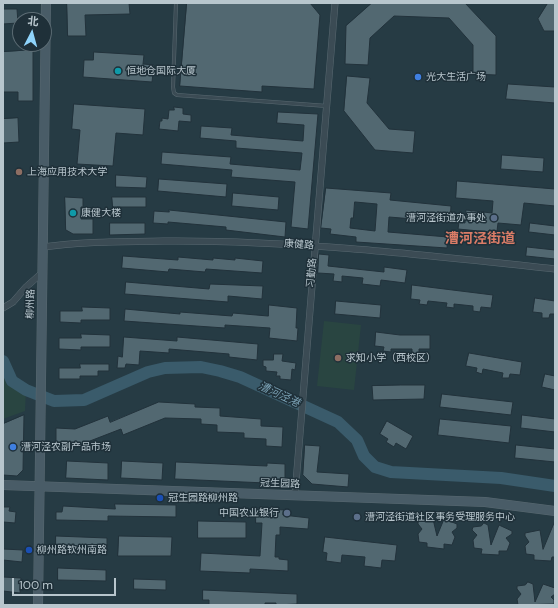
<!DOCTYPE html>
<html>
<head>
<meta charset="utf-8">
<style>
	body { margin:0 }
	#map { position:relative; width:558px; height:608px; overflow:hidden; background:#263b44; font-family:"DM Sans","Noto Sans SC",sans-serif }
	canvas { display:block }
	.frame { position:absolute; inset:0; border:4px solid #b8c6cd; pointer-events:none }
	.north { position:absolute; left:12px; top:12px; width:40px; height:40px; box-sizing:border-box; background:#1f3039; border:1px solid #5c6c74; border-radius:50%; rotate:6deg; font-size:11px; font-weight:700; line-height:16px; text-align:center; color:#b8c6cd }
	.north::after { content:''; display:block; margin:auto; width:14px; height:18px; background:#8fd4fb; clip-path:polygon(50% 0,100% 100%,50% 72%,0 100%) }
	.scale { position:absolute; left:12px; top:578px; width:104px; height:18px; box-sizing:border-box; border:2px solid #b8c6cd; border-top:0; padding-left:5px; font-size:12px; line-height:14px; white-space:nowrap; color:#b8c6cd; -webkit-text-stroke:3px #1f3039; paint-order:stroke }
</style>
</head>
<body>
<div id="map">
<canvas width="558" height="608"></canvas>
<div class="frame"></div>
<div class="north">北</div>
<div class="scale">100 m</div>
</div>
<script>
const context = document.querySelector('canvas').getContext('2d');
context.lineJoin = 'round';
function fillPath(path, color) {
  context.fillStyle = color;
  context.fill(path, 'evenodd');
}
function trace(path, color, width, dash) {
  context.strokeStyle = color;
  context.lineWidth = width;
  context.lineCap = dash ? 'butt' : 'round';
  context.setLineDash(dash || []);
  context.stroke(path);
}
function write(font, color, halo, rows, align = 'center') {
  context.font = font + ' "DM Sans","Noto Sans SC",sans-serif';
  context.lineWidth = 3;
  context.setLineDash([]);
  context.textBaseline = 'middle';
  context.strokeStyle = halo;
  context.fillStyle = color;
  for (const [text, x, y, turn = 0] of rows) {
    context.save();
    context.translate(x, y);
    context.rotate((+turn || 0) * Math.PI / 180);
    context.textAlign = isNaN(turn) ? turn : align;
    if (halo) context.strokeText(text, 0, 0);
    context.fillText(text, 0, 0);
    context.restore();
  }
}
const green = new Path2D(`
	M 324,321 L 361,325 L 354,390 L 317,386 Z
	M 3,361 L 12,381 L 26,390 L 25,411 L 3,419 Z`);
const river = new Path2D(`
	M 3,361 L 12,381 L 26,390 L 54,401 L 84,400 L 148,372 L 165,368 L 201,367 L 220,371 L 240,377 L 338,422 L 357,440 L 364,456 L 375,467 L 391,472 L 501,478 L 555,486`);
const building = new Path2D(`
	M 67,3 L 129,3 L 130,14 L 85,15 L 86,36 L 68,36 Z
	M 187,3 L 310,3 L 320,15 L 314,89 L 262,86 L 262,92 L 180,86 Z
	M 372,3 L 465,3 L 496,36 L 496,75 L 473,74 L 473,45 L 449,18 L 394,16 L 370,38 L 368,65 L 345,64 L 346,26 Z
	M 548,3 L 555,3 L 555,31 L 544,31 L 538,19 Z
	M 3,9 L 17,9 L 18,23 L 3,24 Z
	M 33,50 L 33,101 L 18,101 L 18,92 L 3,92 L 3,52 Z
	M 94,52 L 144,55 L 143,64 L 154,65 L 152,82 L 83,77 L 84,60 L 93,60 Z
	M 347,76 L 370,78 L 367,103 L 389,129 L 415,131 L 413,153 L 375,150 L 344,111 Z
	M 508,84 L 555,87 L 555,103 L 506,99 Z
	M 74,104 L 145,109 L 143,135 L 116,133 L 113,166 L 77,164 L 80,130 L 72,129 Z
	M 174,107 L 183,108 L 183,114 L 191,115 L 191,122 L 179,121 L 178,131 L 159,129 L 160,121 L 162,121 L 162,118 L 168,119 L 169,110 L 174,110 Z
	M 278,112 L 318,114 L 308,229 L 291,227 L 295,182 L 231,177 L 232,170 L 161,164 L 162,152 L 231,157 L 230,164 L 300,170 L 302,153 L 236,148 L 236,141 L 200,138 L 201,126 L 232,128 L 231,135 L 303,141 L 304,125 L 277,123 Z
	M 18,118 L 19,142 L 3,143 L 3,119 Z
	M 502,155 L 544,158 L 543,172 L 501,169 Z
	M 116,175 L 147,177 L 146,188 L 116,187 Z
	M 159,179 L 227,184 L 226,197 L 158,191 Z
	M 457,181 L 555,189 L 555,206 L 524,203 L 521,225 L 498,223 L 497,231 L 489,230 L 489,232 L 458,229 L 459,222 L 465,223 L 466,210 L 492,213 L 493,201 L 456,198 Z
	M 326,188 L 391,193 L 390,200 L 451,206 L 450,222 L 389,217 L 388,232 L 448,237 L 447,248 L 356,242 L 356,237 L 330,234 L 331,229 L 321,228 ZM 355,202 L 377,204 L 375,231 L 350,228 L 351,218 L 353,218 Z
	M 233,193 L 279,197 L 278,210 L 232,206 Z
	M 65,197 L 83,198 L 83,207 L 81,207 L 81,219 L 93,219 L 93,234 L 73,234 L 66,230 Z
	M 112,197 L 146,197 L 146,207 L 113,207 Z
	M 169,210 L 286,222 L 285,237 L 226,230 L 226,227 L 168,222 L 168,224 L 153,223 L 154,211 L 169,212 Z
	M 110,223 L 145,223 L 145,234 L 110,235 Z
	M 530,223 L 555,226 L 555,235 L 529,232 Z
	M 527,247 L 555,250 L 555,259 L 526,256 Z
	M 319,254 L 329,255 L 328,266 L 384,272 L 384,267 L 407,270 L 405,283 L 381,280 L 380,286 L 362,284 L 363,278 L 342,276 L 342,282 L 333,281 L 334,274 L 318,273 Z
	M 123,256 L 178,260 L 178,257 L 213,260 L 213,258 L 235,260 L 235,258 L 263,261 L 262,273 L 206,269 L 205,272 L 169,269 L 168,272 L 122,268 Z
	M 126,282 L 209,289 L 210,284 L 263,286 L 262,299 L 228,296 L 228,302 L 125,294 Z
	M 412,285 L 493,295 L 491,308 L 481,307 L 480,312 L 473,311 L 473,306 L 454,304 L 454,308 L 446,307 L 447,303 L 428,301 L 427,305 L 419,304 L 420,300 L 411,299 Z
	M 535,298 L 555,301 L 555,314 L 550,314 L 549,318 L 542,318 L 542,313 L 533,312 Z
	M 336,301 L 381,305 L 380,318 L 335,314 Z
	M 269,305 L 297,308 L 296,328 L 298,328 L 297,341 L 269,338 L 270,328 L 225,325 L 225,328 L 124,321 L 125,309 L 180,314 L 180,312 L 232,316 L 233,313 L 268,316 Z
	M 82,307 L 110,308 L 110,320 L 81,320 L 81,323 L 60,322 L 60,311 L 82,311 Z
	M 376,332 L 400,335 L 430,335 L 430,349 L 419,349 L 419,354 L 412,354 L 412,349 L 391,349 L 391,352 L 383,351 L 384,347 L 375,346 Z
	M 81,334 L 110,335 L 110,347 L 81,347 L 81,350 L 59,349 L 59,338 L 81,338 Z
	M 124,337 L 177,341 L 177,337 L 258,344 L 257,360 L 229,357 L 229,354 L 169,349 L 169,353 L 140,351 L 139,365 L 126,364 L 125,368 L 117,368 L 118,356 L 122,357 Z
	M 469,353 L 522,362 L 520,375 L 510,374 L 509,378 L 502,378 L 503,373 L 483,369 L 482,374 L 476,372 L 477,368 L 466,366 Z
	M 274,354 L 283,354 L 282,361 L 296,363 L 295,370 L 292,369 L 291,380 L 280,379 L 280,376 L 276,376 L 277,372 L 266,371 L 266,367 L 263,366 L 263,360 L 273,360 Z
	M 80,364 L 109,364 L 109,371 L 98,371 L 98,376 L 80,376 L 80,379 L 59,379 L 59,368 L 80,368 Z
	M 545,374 L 555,376 L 555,390 L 542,387 Z
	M 401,385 L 425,385 L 424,399 L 373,400 L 372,386 Z
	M 442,394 L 513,402 L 511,415 L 440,407 Z
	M 159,402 L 195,404 L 195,407 L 220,408 L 220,416 L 261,419 L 261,426 L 283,427 L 282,447 L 266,446 L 266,439 L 244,438 L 244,433 L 217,432 L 217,425 L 201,424 L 201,419 L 165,418 L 123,435 L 121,429 L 77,446 L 56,446 L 56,428 L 75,429 L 108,416 L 110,422 Z
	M 24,415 L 23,470 L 17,476 L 3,475 L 3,424 Z
	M 522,415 L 555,419 L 555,432 L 521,428 Z
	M 440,419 L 511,426 L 509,443 L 438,435 Z
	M 387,421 L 413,436 L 406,449 L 396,443 L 394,447 L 386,442 L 388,439 L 380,434 Z
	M 305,445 L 320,446 L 317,472 L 349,474 L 348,487 L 312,484 L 303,475 Z
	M 516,445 L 555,449 L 555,462 L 515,458 Z
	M 67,461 L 108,463 L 108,480 L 66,478 Z
	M 122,461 L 163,463 L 162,480 L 121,478 Z
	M 176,462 L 267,466 L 267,463 L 285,464 L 285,480 L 267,479 L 266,483 L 175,479 Z
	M 115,504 L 176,505 L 176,517 L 108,516 L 108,521 L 56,520 L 56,512 L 62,512 L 63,506 L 115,509 Z
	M 3,507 L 10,507 L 9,511 L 16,512 L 15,523 L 3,522 Z
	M 256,508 L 284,510 L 283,515 L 309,518 L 308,529 L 280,527 L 280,535 L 276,535 L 275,557 L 279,557 L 279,559 L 288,560 L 288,571 L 250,569 L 250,573 L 200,571 L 201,553 L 260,556 L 262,523 L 256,523 Z
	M 429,517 L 433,519 L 437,536 L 444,519 L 457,524 L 457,528 L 452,532 L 455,537 L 452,545 L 444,544 L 444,549 L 427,547 L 427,543 L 419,542 L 418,534 L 422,529 L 418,524 L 418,521 L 426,520 Z
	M 198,521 L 246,522 L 246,538 L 198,538 Z
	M 555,521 L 555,557 L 552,557 L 551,561 L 534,560 L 534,555 L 526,554 L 525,546 L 529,542 L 525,536 L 525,533 L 540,530 L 543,549 Z
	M 484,523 L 488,525 L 491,545 L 499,525 L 512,531 L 512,534 L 506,538 L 510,543 L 507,551 L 499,551 L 499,555 L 481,554 L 482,549 L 474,548 L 473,540 L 477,535 L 472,530 L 473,527 L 481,526 Z
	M 56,536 L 107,538 L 107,549 L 56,547 Z
	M 119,536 L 172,537 L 171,556 L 118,556 Z
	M 325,537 L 397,545 L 395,561 L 382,560 L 381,568 L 364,566 L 365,557 L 342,555 L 341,563 L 326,561 L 327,553 L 323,552 Z
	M 3,549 L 23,550 L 22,562 L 3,560 Z
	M 58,568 L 106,570 L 106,581 L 58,580 Z
	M 3,577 L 21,578 L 20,593 L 3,591 Z
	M 134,579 L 166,580 L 166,590 L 134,589 Z
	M 528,582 L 533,584 L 535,602 L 543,584 L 555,588 L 555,594 L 551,597 L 554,600 L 554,604 L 518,605 L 517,599 L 521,594 L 517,589 L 517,586 L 525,585 Z
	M 203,590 L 297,594 L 297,604 L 276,605 L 276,603 L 265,603 L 265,605 L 209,605 L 209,600 L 203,600 Z`);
const lane = new Path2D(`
	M 176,3 L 173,87 L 174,93 L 177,95 L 327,106`);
const street = new Path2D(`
	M 43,247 C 83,241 123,242 164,241 C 294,240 425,255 555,269
	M 3,308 L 13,302 L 26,287 L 43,272
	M 295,495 L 335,3`);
const secondary = new Path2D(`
	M 3,485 L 485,502 L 555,511
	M 38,605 L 46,3`);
const markers = [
	[118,71,4,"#0f9aa8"],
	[418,77,4,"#3f7fe0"],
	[19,172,4,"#8d6e63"],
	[73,213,4,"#0f9aa8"],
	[494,218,4,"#5c6f8a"],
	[338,358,4,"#8d6e63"],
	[13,447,4,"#3f7fe0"],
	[160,498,4,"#1a4fb4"],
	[287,513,4,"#5c6f8a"],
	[357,517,4,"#5c6f8a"],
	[29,550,4,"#1a4fb4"]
];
const poiNames = [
	["恒地仓国际大厦",126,71],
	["光大生活广场",426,77],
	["上海应用技术大学",27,172],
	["康健大楼",81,213],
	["漕河泾街道办事处",486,218,"right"],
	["求知小学（西校区）",346,358],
	["漕河泾农副产品市场",21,447],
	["冠生园路柳州路",168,498],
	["中国农业银行",279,513,"right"],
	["漕河泾街道社区事务受理服务中心",365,517],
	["柳州路钦州南路",37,550]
];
const streetNames = [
	["康健路",299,245,4],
	["习勤路",312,273,-85],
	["柳州路",31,304,-89],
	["冠生园路",280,484,2]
];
const waterNames = [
	["漕河泾港",279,395,25]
];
const districtNames = [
	["漕河泾街道",480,239]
];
fillPath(green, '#294541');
trace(river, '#3a5b6b', 12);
fillPath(building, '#526871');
trace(building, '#22323b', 1);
trace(lane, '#596971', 4);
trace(street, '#596971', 7);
trace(secondary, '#596971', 10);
trace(lane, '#3b4b54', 3);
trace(street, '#3b4b54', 6);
trace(secondary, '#495c67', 9);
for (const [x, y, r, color] of markers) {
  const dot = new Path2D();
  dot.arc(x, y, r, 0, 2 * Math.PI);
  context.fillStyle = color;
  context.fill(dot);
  trace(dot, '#1f3039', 1.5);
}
write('10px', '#b8c6cd', '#1f3039', poiNames, 'left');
write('10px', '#b8c6cd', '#1f3039', streetNames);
write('italic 11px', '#789eb1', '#1f3039', waterNames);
write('bold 14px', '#da7c67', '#1f3039', districtNames);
</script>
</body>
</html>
